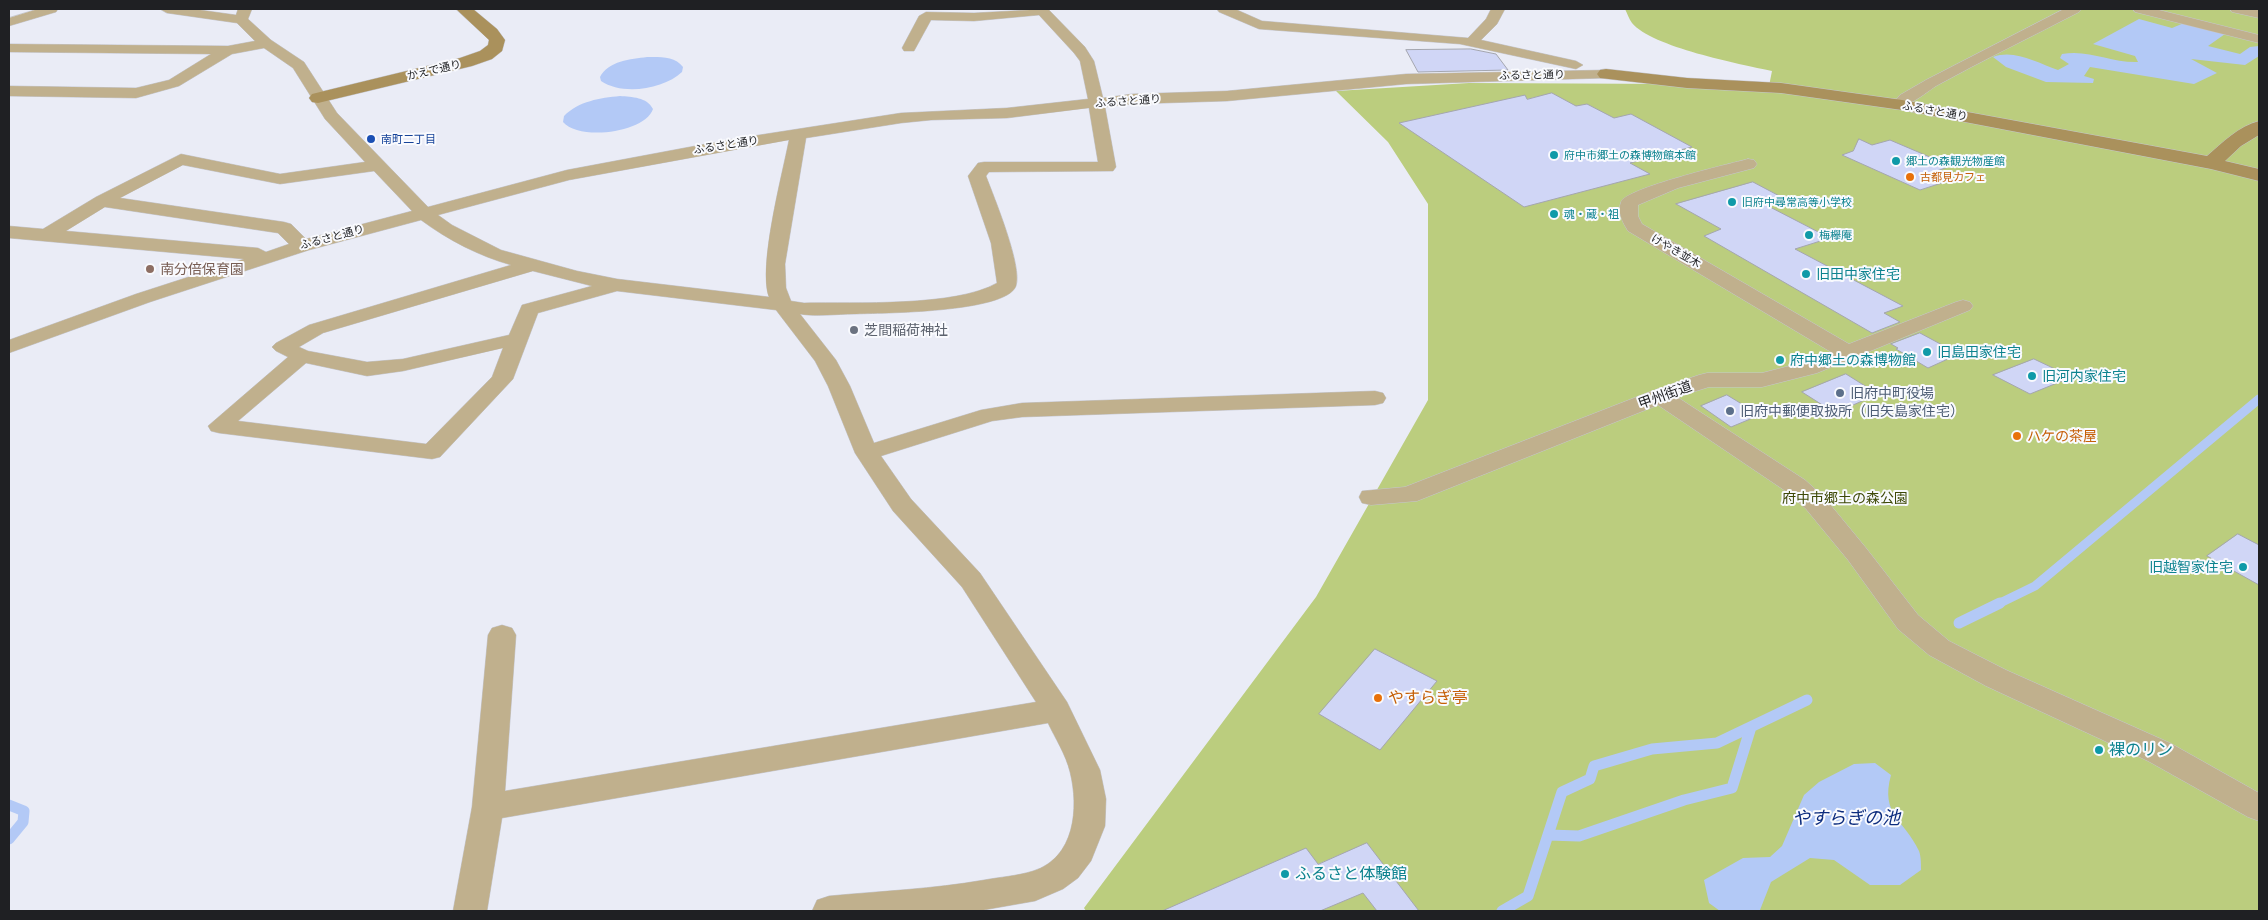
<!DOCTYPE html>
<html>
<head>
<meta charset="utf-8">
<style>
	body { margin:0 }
	#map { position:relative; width:2268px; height:920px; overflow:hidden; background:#eaecf6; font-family:"Exo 2",sans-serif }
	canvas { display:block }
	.frame { position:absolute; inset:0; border:10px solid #1f2023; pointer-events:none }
</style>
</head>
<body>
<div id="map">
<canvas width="2268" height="920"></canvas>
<div class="frame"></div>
</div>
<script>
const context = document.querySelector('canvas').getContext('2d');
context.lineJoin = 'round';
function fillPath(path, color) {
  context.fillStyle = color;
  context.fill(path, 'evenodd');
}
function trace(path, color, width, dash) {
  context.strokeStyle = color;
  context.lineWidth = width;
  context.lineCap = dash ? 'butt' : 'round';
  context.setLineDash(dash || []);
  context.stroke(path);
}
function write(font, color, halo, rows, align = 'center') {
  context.font = font + ' "Exo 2","Noto Sans JP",sans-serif';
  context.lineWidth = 4;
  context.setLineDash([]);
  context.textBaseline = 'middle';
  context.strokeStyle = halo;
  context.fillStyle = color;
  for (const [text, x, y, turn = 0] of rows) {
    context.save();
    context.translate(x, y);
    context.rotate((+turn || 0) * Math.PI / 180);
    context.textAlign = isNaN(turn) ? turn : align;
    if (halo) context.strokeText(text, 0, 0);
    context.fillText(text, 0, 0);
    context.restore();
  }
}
const green = new Path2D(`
	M 1625,9 L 2259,9 L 2259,911 L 1086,911 L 1084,908 L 1316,597 L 1428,400 L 1428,204 L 1388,142 L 1336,91 L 1469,83 L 1675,84 L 1768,91 L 1772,71 C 1739,64 1652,47 1632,23 C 1629,19 1627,13 1625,9 Z`);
const water = new Path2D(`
	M 2139,19 L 2172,28 L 2184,23 L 2225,34 L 2208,46 L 2240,54 L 2250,47 L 2259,46 L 2259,56 L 2245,65 L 2191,59 L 2217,73 L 2194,84 L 2090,67 L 2084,76 L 2094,79 L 2093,83 L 2046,82 L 2006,67 L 1993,57 C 2015,49 2037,63 2058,70 L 2069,64 L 2060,58 L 2062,54 C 2089,49 2111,63 2138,62 L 2135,56 L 2093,44 Z
	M 647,57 C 660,57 675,56 683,67 L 682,72 C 664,89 623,96 601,81 L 600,77 C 608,61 631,59 647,57 Z
	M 620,96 C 632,97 647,97 653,109 C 645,133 579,141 563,122 L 564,116 C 579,101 600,98 620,96 Z
	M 1875,763 L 1891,775 C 1880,815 1904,819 1919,851 C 1921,856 1921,864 1921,870 L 1900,885 L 1870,885 L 1834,860 L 1810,858 L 1771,882 L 1760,910 L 1720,911 L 1709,903 L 1704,880 L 1743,858 L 1770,857 L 1782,846 L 1804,795 L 1819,782 L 1854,764 Z`);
const streamFar1 = new Path2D(`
	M 1998,604 L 2035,586 L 2259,399`);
const stream = new Path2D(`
	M 1959,623 L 2000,603
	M 9,805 L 24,811 L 23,822 L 9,839
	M 1548,835 L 1579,836 L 1684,800 L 1732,788 L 1751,727
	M 1502,911 L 1528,896 L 1562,792 L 1590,779 L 1594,766 L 1652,749 L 1717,743 L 1807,700`);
const building = new Path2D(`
	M 1471,49 L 1496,54 L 1508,70 L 1418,72 L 1406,50 Z
	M 1552,93 L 1576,106 L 1587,104 L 1614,118 L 1631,114 L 1692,147 L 1630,163 L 1650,174 L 1524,207 L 1399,123 L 1525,95 L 1527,99 Z
	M 1859,139 L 1872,145 L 1890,140 L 1951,166 L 1934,172 L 1951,180 L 1920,190 L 1842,155 L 1853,151 Z
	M 1753,182 L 1787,200 L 1768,206 L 1830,238 L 1795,249 L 1903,306 L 1884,313 L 1900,322 L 1872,333 L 1704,236 L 1721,229 L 1676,204 Z
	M 1920,333 L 1959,354 L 1928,368 L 1896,349 L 1898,348 L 1891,344 Z
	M 2034,359 L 2072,377 L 2030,394 L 1993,375 Z
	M 1846,374 L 1878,394 L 1835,413 L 1802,392 Z
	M 1727,395 L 1760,415 L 1731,427 L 1701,406 Z
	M 2238,534 L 2259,545 L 2259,585 L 2207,556 Z
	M 1375,649 L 1437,681 L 1380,750 L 1319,714 Z
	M 1367,843 L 1419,911 L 1377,911 L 1363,893 L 1320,911 L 1162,911 L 1306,848 L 1318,864 Z`);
const street = new Path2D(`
	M 38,9 L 58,9 L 56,12 L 9,26 L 9,18 Z
	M 160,9 L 193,9 L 236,15 L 238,9 L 252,9 L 248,19 L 271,40 L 304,62 L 337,113 L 428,207 L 567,170 L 727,140 L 901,113 L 1007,108 L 1088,99 L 1080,61 L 1074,53 L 1039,15 L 974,21 L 931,20 L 914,51 L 904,51 L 902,48 L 919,16 L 926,12 L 974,13 L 1048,9 L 1085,47 L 1094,61 L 1103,98 L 1132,94 L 1227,91 L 1406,74 L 1606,70 L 1611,71 L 1613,74 L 1611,77 L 1606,78 L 1406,84 L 1227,101 L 1132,104 L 1105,107 L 1116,167 L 1113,171 L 989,172 L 986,176 C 994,197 1023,267 1016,286 C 1006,313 880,313 854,314 C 837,314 817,317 800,314 L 836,360 L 850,386 L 874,443 L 981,410 L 1022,403 L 1375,391 L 1383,393 L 1386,398 L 1383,403 L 1375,405 L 1022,417 L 992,421 L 881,456 L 911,499 L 980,573 L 1067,702 L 1100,770 L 1106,799 L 1105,826 L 1091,861 L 1078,878 L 1063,889 L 1035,901 L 978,911 L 812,911 L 817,900 L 829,896 C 881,891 933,889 984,880 C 1000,877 1017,876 1033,871 C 1075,858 1079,808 1070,772 C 1066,755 1055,738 1048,723 L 502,818 L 487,911 L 453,911 L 472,807 L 488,635 L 492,628 L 502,625 L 512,628 L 516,635 L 505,791 L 1036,702 L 962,587 L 893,511 L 855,453 L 828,386 L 815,361 L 776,310 L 617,291 L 538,313 L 513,379 L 440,457 L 432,459 L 219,433 L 211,431 L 208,426 L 288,357 L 276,351 L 272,347 L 276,343 L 309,325 L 511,265 C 479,256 448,240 421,220 L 309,250 L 150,302 L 9,353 L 9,340 L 136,294 L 244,259 L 9,238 L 9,226 L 43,229 L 96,197 L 181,154 L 280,174 L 365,162 L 325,119 L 293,68 L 264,48 L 232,54 L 179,86 L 136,98 L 9,96 L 9,86 L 136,88 L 169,80 L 211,54 L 9,52 L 9,44 L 228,46 L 255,41 L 237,23 L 167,13 ZM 1089,108 L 1098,162 L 984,162 L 978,163 L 968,176 L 991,243 L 997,283 C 955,307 855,302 804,303 L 791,301 L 786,288 L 785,264 L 806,138 L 901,123 L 931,120 L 1007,118 ZM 789,140 C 782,176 758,266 769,297 L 617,279 L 577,271 L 501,250 L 452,225 L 438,215 L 569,180 ZM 183,165 L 280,184 L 374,171 L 412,211 L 306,239 L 291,224 L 284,222 L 120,198 ZM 105,207 L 278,233 L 289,244 L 266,252 L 258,248 L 66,231 ZM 533,271 L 592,286 L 522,305 L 509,335 L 403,359 L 367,362 L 308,351 L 299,347 L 323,333 ZM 503,348 L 492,377 L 426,444 L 238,421 L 306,363 L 367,376 L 403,371 Z
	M 1217,9 L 1235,9 L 1262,21 L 1468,38 L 1486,19 L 1491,9 L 1505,9 L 1497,24 L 1481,40 L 1576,61 L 1583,65 L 1576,69 L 1460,44 L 1259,29 L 1219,12 Z
	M 2064,9 L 2081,9 L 2079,12 C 2031,37 1983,60 1936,86 C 1925,93 1909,108 1896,105 L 1894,102 L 1900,95 L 1926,80 Z
	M 2133,9 L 2155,9 L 2259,35 L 2259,43 L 2135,12 Z
	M 2230,9 L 2259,10 L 2259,18 L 2232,12 Z
	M 1748,159 L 1754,160 L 1757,164 L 1754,168 L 1678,188 L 1638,205 L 1638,216 L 1642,224 L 1849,344 L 1956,302 L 1963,300 L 1970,302 L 1973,306 L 1970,310 L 1817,373 L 1762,387 L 1709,387 L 1677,397 L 1805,480 L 1824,497 L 1866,548 L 1918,615 L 1949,641 L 2006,670 L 2170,743 L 2259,793 L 2259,821 L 2248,817 L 2148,761 L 1986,686 L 1929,655 L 1898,629 L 1848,560 L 1806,509 L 1787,492 L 1658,405 L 1417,501 L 1371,505 L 1362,503 L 1359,497 L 1362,491 L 1405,487 L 1652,391 L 1699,375 L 1707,373 L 1762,373 L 1801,363 L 1831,352 L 1628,231 C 1623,223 1617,212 1621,202 C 1626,188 1729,164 1748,159 Z`);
const secondary = new Path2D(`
	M 456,9 L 473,9 L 497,29 L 505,40 L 502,51 L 492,59 L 472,66 L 318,103 L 312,102 L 309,98 L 312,94 L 460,58 L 480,51 L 488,45 L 489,40 Z
	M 1606,69 L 1687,78 L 1781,83 L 1902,100 L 2207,156 C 2222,143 2239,126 2259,121 L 2259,135 L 2241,146 L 2225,161 L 2259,169 L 2259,181 L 2211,169 L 1902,110 L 1781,93 L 1687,88 L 1600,78 L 1597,74 L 1600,70 Z`);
const markers = [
	[371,139,5,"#1a4fb4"],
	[1554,155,5,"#0f9aa8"],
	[1896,161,5,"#0f9aa8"],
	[1910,177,5,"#e8710a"],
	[1732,202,5,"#0f9aa8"],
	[1554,214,5,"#0f9aa8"],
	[1809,235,5,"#0f9aa8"],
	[150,269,5,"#8d6e63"],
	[1806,274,5,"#0f9aa8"],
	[854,330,5,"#6b7280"],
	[1927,352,5,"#0f9aa8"],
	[1780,360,5,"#0f9aa8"],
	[2032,376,5,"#0f9aa8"],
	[1840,393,5,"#5c6f8a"],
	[1730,411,5,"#5c6f8a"],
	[2017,436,5,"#e8710a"],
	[2243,567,5,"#0f9aa8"],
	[1378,698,5,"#e8710a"],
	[2099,750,5,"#0f9aa8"],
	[1285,874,5,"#0f9aa8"]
];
const farStreetnames = [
	["かえで通り",434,70,-13],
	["ふるさと通り",1532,75,-1],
	["ふるさと通り",1128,101,-4],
	["ふるさと通り",1935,111,10],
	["ふるさと通り",726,145,-9],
	["ふるさと通り",332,237,-15],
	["けやき並木",1676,251,30]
];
const farTransitnames = [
	["南町二丁目",381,139]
];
const farCulturenames = [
	["府中市郷土の森博物館本館",1564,155],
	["郷土の森観光物産館",1906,161],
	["旧府中尋常高等小学校",1742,202],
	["魂・蔵・祖",1564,214],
	["梅欅庵",1819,235]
];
const farFoodnames = [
	["古都見カフェ",1920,177]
];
const educationNames = [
	["南分倍保育園",160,269]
];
const cultureNames = [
	["旧田中家住宅",1816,274],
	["旧島田家住宅",1937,352],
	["府中郷土の森博物館",1790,360],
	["旧河内家住宅",2042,376],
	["旧越智家住宅",2233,567,"right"]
];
const worshipNames = [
	["芝間稲荷神社",864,330]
];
const serviceNames = [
	["旧府中町役場",1850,393],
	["旧府中郵便取扱所（旧矢島家住宅）",1740,411]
];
const streetNames = [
	["甲州街道",1665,395,-20]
];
const foodNames = [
	["ハケの茶屋",2027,436]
];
const parkNames = [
	["府中市郷土の森公園",1845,498]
];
const nearFoodnames = [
	["やすらぎ亭",1388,698]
];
const nearCulturenames = [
	["裸のリン",2109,750],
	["ふるさと体験館",1295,874]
];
const nearWaternames = [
	["やすらぎの池",1846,818]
];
fillPath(green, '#bbcd7e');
fillPath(water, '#b3c9f6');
trace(streamFar1, '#b3c9f6', 9);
trace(stream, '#b3c9f6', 11);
fillPath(building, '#d0d6f6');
trace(building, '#a4a6af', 1);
trace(street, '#c5c7d0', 1);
trace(secondary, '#c5c7d0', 1);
fillPath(street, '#c0b08d');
fillPath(secondary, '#aa915c');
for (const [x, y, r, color] of markers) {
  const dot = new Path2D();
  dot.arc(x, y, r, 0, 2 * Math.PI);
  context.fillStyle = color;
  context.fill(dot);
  trace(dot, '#f9fafe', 2);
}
write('11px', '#1f2023', '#f9fafe', farStreetnames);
write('11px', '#164399', '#f9fafe', farTransitnames, 'left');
write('11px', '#0d838f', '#f9fafe', farCulturenames, 'left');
write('11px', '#c56008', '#f9fafe', farFoodnames, 'left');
write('14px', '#785e54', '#f9fafe', educationNames, 'left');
write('14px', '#0d838f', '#f9fafe', cultureNames, 'left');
write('14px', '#5b616d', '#f9fafe', worshipNames, 'left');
write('14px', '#4e5e75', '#f9fafe', serviceNames, 'left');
write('14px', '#1f2023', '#f9fafe', streetNames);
write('14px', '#c56008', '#f9fafe', foodNames, 'left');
write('14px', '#3e4907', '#f9fafe', parkNames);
write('16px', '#c56008', '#f9fafe', nearFoodnames, 'left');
write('16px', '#0d838f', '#f9fafe', nearCulturenames, 'left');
write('italic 18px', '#0c2c7e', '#f9fafe', nearWaternames);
</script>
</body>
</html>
